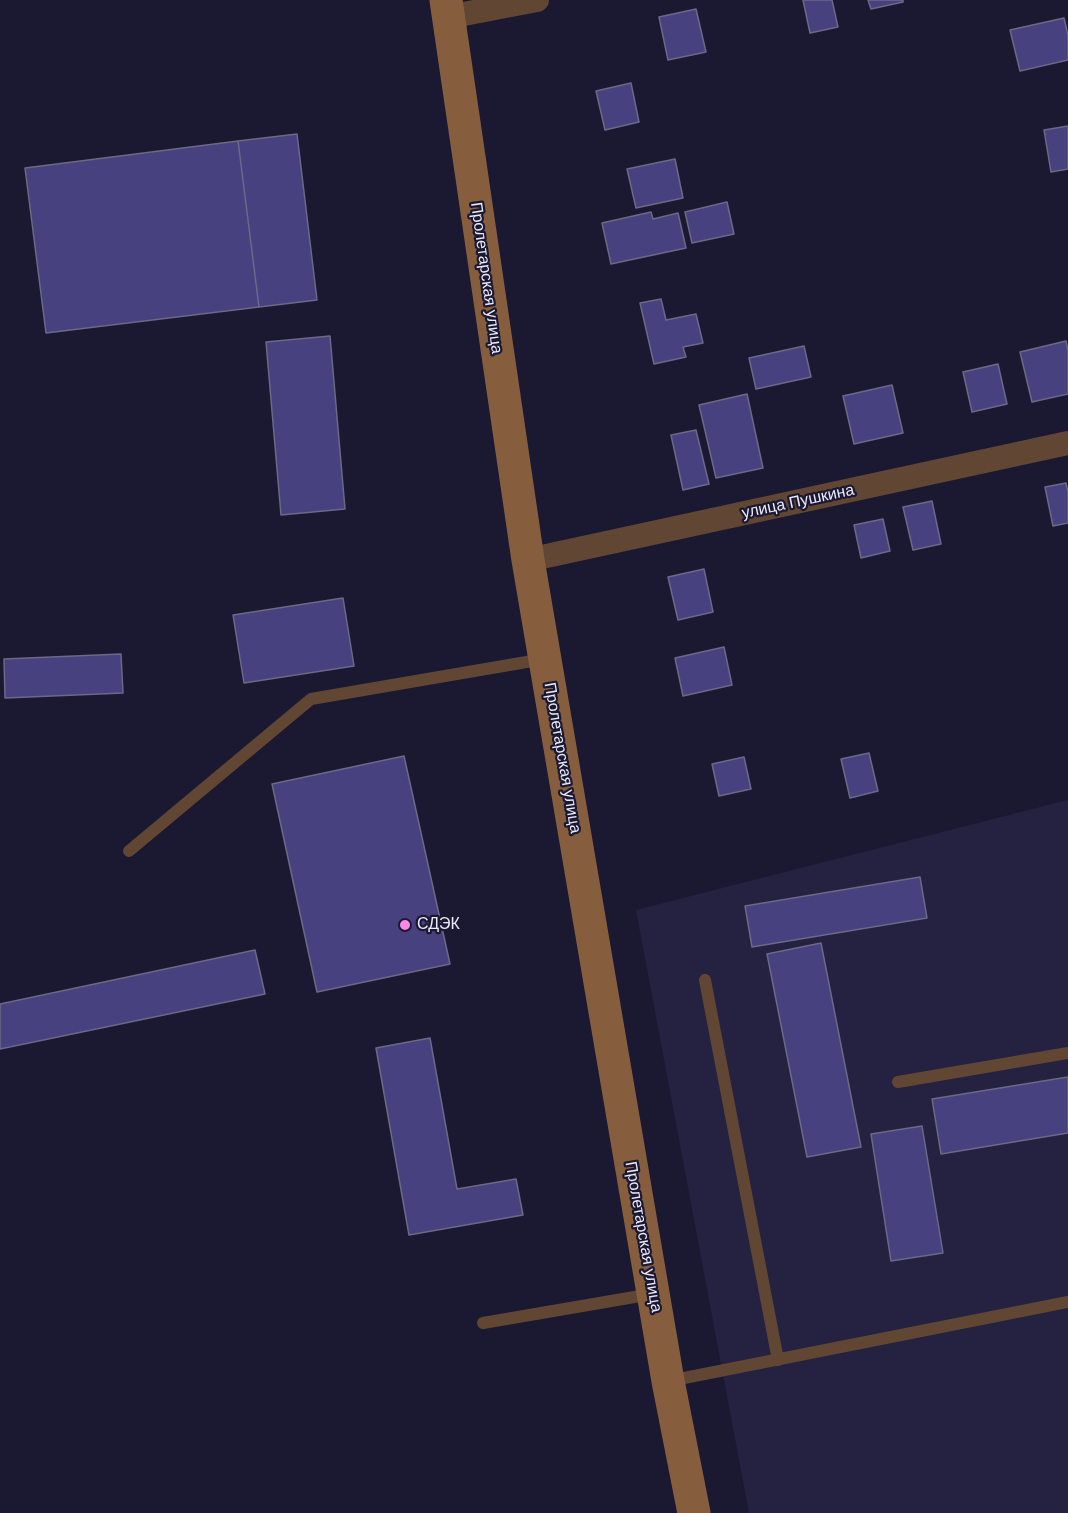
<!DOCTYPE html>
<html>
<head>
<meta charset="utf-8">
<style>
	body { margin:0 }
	canvas { display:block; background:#1b1831 }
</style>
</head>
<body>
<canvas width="1068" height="1513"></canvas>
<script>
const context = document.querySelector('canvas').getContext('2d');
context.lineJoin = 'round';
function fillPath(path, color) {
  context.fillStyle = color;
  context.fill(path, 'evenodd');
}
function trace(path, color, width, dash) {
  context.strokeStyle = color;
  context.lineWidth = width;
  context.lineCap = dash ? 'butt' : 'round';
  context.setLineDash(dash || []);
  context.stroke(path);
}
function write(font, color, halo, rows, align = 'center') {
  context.font = font + ' Helvetica,sans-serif';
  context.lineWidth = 4.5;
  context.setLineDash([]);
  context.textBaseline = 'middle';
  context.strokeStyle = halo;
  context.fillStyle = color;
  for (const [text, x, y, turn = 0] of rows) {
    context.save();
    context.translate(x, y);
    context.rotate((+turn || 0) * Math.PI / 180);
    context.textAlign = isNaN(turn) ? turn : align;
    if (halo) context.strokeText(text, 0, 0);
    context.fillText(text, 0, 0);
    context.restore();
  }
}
const built = new Path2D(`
	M 1068,800 L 1068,1513 L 749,1513 L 636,910 Z`);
const building = new Path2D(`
	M 803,0 L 832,0 L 838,27 L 810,33 Z
	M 868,0 L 903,0 L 903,2 L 871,9 Z
	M 696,9 L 706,52 L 668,60 L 659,17 Z
	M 1064,18 L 1068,35 L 1068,60 L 1020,71 L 1010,30 Z
	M 631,83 L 639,122 L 605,130 L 596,91 Z
	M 1068,126 L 1068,169 L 1051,172 L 1044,130 Z
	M 297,134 L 317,300 L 259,307 L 238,141 Z
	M 238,141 L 259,307 L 46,333 L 25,168 Z
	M 675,159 L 683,198 L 636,208 L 627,169 Z
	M 727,202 L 734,234 L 692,243 L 685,212 Z
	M 651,212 L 653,219 L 678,213 L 686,248 L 611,264 L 602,223 Z
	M 661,299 L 666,320 L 696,314 L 703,343 L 683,347 L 686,357 L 654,364 L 640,303 Z
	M 330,336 L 345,509 L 281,515 L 266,342 Z
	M 1066,341 L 1068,351 L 1068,394 L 1032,402 L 1020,352 Z
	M 804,346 L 811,377 L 756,389 L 749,358 Z
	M 998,364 L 1007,404 L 972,412 L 963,372 Z
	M 892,385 L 903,433 L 854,444 L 843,396 Z
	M 747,394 L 763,468 L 716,478 L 699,405 Z
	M 696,430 L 709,484 L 683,490 L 671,435 Z
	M 1066,483 L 1068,492 L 1068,523 L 1053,526 L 1045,487 Z
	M 932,501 L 941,544 L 913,550 L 903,507 Z
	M 883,519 L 890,551 L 861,558 L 854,525 Z
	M 704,569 L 713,612 L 678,620 L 668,577 Z
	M 343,598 L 354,666 L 244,683 L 233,615 Z
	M 724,647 L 732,685 L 683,696 L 675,658 Z
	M 121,654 L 123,693 L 5,698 L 4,659 Z
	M 869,753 L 878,791 L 850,798 L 841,759 Z
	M 404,756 L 450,964 L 317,992 L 272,784 Z
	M 744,757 L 751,789 L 719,796 L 712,764 Z
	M 920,877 L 927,918 L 752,947 L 745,906 Z
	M 821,943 L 861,1147 L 807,1157 L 767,954 Z
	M 255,950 L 265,994 L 0,1049 L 0,1004 Z
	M 430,1038 L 457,1189 L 516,1179 L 523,1215 L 409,1235 L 376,1048 Z
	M 1068,1077 L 1068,1133 L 941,1154 L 932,1099 Z
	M 922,1126 L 943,1253 L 891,1261 L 871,1134 Z`);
const lane = new Path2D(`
	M 129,851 L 311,699 L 544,659
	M 705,980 L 778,1360
	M 898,1082 L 1068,1053
	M 483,1323 L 652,1294
	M 669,1381 L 1068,1302`);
const street = new Path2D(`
	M 448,17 L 537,0
	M 528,560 L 1068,443`);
const secondary = new Path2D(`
	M 446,0 L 528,560 L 668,1381 L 694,1513`);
const markers = [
	[405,925,6,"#fa87e6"]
];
const streetNames = [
	["Пролетарская улица",486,278,82],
	["улица Пушкина",798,502,-12],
	["Пролетарская улица",562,758,80],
	["Пролетарская улица",643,1237,80]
];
const poiNames = [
	["СДЭК",417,925]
];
fillPath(built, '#252241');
fillPath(building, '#484180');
trace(building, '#6a6986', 1.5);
trace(lane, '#604633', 12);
trace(street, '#604633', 24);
trace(secondary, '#865e3e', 33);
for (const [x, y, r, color] of markers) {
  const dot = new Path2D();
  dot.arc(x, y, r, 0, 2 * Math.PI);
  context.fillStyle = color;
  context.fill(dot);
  trace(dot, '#1b1831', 2);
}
write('16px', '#eaeafb', '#1b1831', streetNames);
write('16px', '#eaeafb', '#1b1831', poiNames, 'left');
</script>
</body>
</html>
